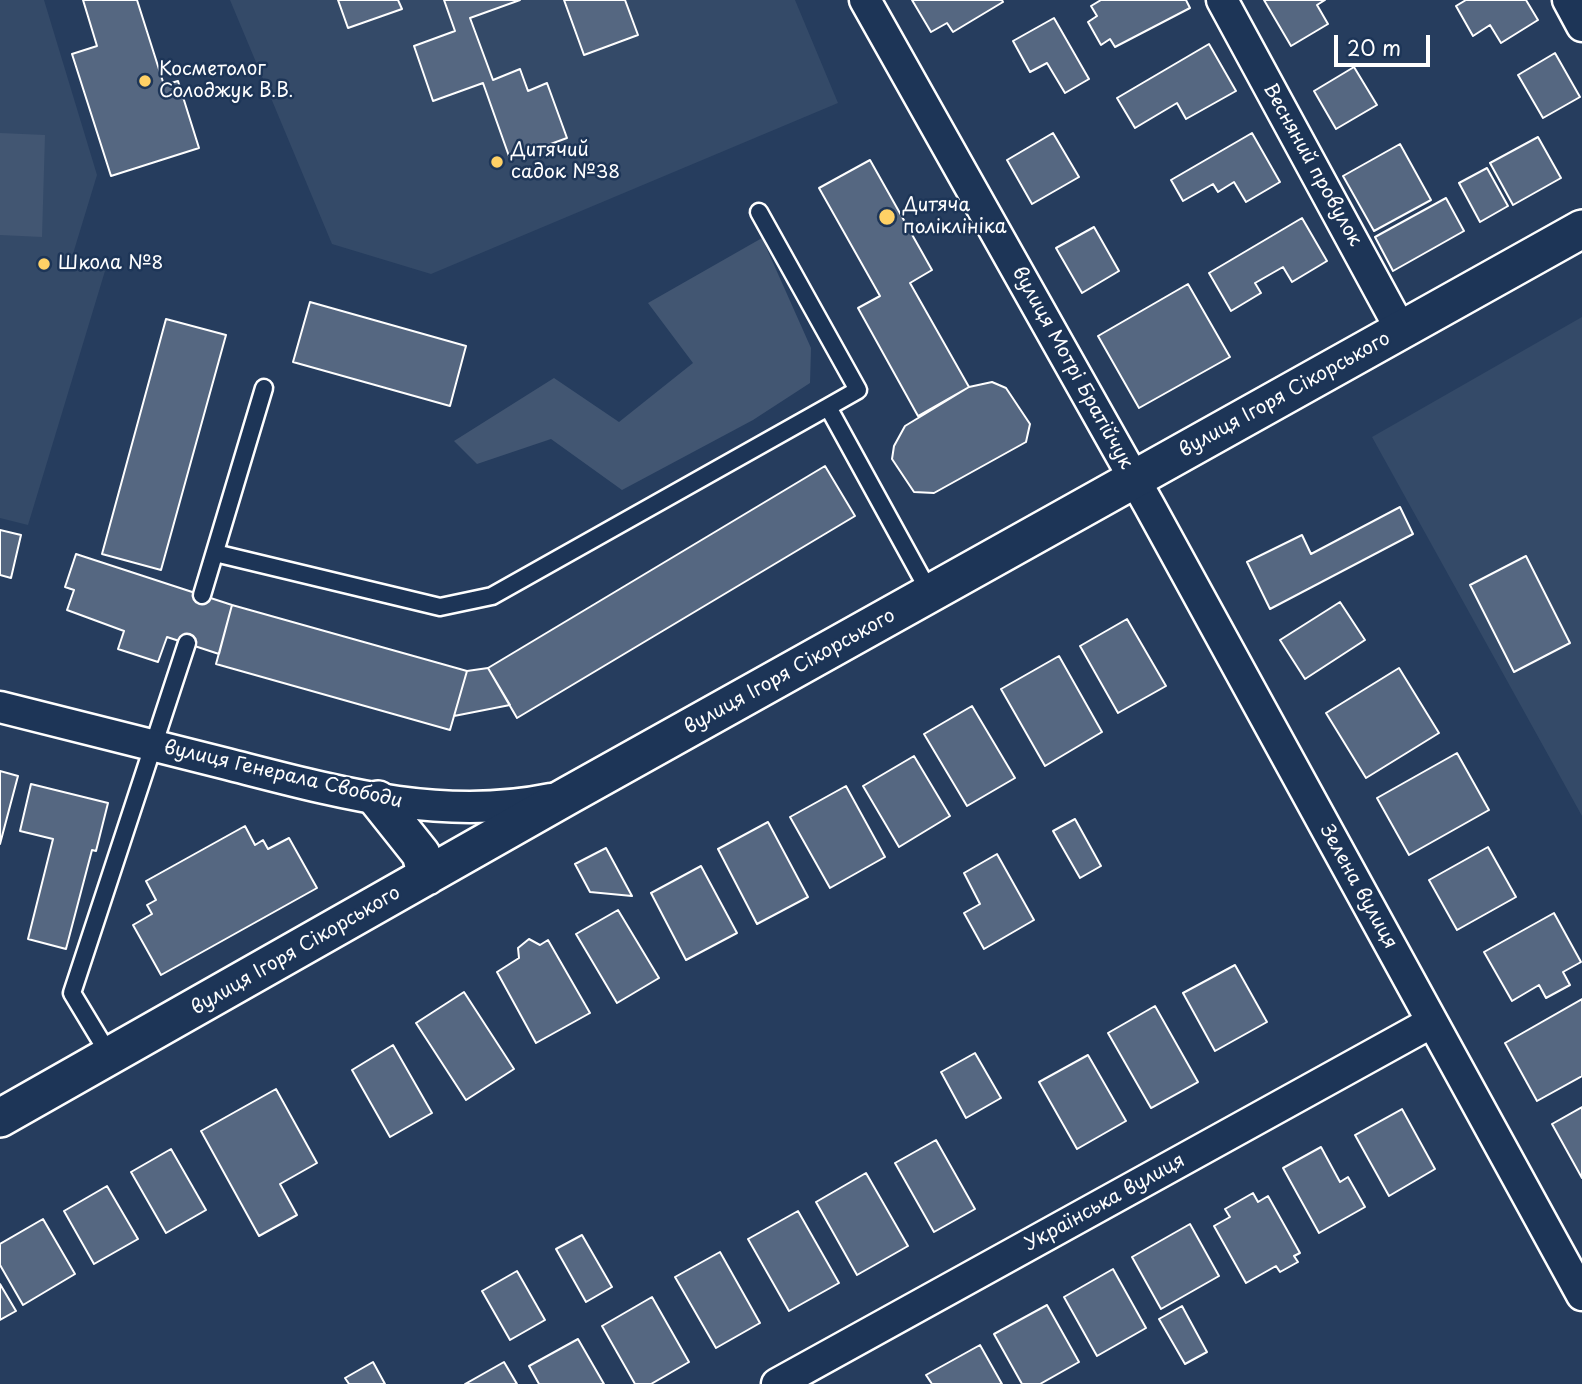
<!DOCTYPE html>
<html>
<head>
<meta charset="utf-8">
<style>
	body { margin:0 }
	#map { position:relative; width:1582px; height:1384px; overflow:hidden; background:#263d5e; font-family:"Playpen Sans",sans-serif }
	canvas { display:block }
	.scale { position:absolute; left:1334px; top:35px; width:96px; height:32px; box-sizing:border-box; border:4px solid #fff; border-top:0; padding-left:9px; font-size:21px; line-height:24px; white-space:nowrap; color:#fff; -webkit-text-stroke:5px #1d3557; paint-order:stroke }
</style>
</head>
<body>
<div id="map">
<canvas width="1582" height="1384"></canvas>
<div class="scale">20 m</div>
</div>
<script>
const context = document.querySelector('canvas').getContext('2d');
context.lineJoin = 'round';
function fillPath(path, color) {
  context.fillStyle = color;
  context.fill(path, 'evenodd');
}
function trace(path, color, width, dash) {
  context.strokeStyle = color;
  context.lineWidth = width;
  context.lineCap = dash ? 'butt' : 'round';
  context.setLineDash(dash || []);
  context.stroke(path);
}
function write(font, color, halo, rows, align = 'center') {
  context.font = font + ' "Playpen Sans",sans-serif';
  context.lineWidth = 5;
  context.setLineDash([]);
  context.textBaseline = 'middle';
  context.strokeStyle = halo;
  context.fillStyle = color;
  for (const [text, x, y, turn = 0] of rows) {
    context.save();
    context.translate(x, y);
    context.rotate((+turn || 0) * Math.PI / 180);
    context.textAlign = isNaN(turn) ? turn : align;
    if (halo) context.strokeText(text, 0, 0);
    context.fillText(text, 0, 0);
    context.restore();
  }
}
const built = new Path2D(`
	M 0,0 L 44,0 L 97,175 L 72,257 L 105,271 L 28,525 L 0,518 Z
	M 230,0 L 795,0 L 838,103 L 431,274 L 332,244 Z
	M 1582,317 L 1582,816 L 1372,437 Z`);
const green = new Path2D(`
	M 0,133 L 45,135 L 42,237 L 0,235 Z
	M 762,238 L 811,348 L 810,383 L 753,420 L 622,490 L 551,439 L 477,464 L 454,441 L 554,378 L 619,422 L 693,363 L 648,303 Z`);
const building = new Path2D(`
	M 83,0 L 137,0 L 164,85 L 178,81 L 199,148 L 111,176 L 72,54 L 97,46 Z
	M 338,0 L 398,0 L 402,9 L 348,28 Z
	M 444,0 L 520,0 L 470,18 L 493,80 L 520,69 L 528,91 L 547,83 L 567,138 L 510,159 L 483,83 L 433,101 L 414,46 L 455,31 Z
	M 564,0 L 625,0 L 638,35 L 584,55 Z
	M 912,0 L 1002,0 L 1003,2 L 953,32 L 947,23 L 931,32 Z
	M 1101,0 L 1186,0 L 1190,8 L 1115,47 L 1110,39 L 1101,45 L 1088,22 L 1097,16 L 1091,6 Z
	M 1264,0 L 1325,0 L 1317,5 L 1328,24 L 1291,46 Z
	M 1466,0 L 1526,0 L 1538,20 L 1501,43 L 1490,25 L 1473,36 L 1456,6 Z
	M 1054,18 L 1089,79 L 1065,93 L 1047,63 L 1030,72 L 1013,41 Z
	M 1209,44 L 1236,91 L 1186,119 L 1177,103 L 1135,128 L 1117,98 Z
	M 1555,53 L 1580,97 L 1543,118 L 1518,75 Z
	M 1354,67 L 1377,105 L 1336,129 L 1314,91 Z
	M 1053,133 L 1079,177 L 1032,204 L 1007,160 Z
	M 1252,133 L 1280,182 L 1246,202 L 1234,182 L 1218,192 L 1213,184 L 1183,201 L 1171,180 Z
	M 1538,137 L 1561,178 L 1513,205 L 1490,163 Z
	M 1400,144 L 1431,200 L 1374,231 L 1343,176 Z
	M 870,160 L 932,270 L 910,283 L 969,387 L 918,416 L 858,308 L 880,296 L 819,188 Z
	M 1487,168 L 1508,206 L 1480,222 L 1459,183 Z
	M 1446,198 L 1464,231 L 1393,271 L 1375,237 Z
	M 1302,218 L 1327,261 L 1292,282 L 1283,267 L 1255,283 L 1261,293 L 1231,311 L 1209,273 Z
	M 1094,227 L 1119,271 L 1082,293 L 1056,248 Z
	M 1188,284 L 1230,357 L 1139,408 L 1098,336 Z
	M 310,302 L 466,346 L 450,406 L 293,362 Z
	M 166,319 L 226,335 L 161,570 L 102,554 Z
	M 992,382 L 1006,388 L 1030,424 L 1026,442 L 934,493 L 914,492 L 892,459 L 894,446 L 905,426 L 969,387 Z
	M 825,466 L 855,516 L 517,718 L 488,668 Z
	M 1400,507 L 1413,534 L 1270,609 L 1247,562 L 1302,535 L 1311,554 Z
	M 0,530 L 21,535 L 11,578 L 0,575 Z
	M 76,554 L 232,605 L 219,654 L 167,637 L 158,662 L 118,649 L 124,631 L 67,610 L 74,590 L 65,587 Z
	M 1526,556 L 1570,643 L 1514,672 L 1470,585 Z
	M 1340,602 L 1365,640 L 1305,679 L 1280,640 Z
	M 232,605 L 467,671 L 450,730 L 216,664 Z
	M 1127,619 L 1166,686 L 1118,713 L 1080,646 Z
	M 1059,656 L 1102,732 L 1045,766 L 1001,689 Z
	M 488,668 L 510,705 L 454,716 L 467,671 Z
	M 1399,668 L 1439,733 L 1366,778 L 1326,713 Z
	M 972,706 L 1015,778 L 967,806 L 924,734 Z
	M 1457,753 L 1489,810 L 1409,855 L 1377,798 Z
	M 914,756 L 950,816 L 899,847 L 863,786 Z
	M 0,771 L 18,776 L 0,844 Z
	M 31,784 L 108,803 L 96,851 L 92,850 L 66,949 L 28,939 L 53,839 L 20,831 Z
	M 846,786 L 885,857 L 830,888 L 790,817 Z
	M 1075,819 L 1101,866 L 1080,878 L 1053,831 Z
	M 768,822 L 808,897 L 757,924 L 718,849 Z
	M 245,826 L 255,845 L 263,840 L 268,849 L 289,838 L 317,888 L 161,975 L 133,925 L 152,914 L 147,905 L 156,900 L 146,881 Z
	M 1488,847 L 1516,897 L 1457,930 L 1429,880 Z
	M 606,848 L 632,896 L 590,892 L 575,864 Z
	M 997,854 L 1034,920 L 984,949 L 964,913 L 980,904 L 964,873 Z
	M 701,866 L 737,933 L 686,960 L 651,893 Z
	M 618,910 L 659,978 L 617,1003 L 576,934 Z
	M 1554,913 L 1581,962 L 1563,972 L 1570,985 L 1546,998 L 1539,985 L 1512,1001 L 1484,952 Z
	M 529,939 L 540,945 L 548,940 L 590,1013 L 536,1043 L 497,972 L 519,958 L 518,948 Z
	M 1235,965 L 1267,1022 L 1215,1051 L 1183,993 Z
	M 464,992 L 514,1069 L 466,1100 L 416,1023 Z
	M 1582,999 L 1582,1076 L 1537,1101 L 1505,1043 Z
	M 1155,1006 L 1198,1082 L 1151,1108 L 1108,1033 Z
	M 393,1045 L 432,1113 L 390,1137 L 352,1070 Z
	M 975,1053 L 1001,1098 L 966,1118 L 941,1072 Z
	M 1088,1055 L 1126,1121 L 1077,1149 L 1039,1082 Z
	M 276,1089 L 317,1163 L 280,1184 L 297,1215 L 259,1236 L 201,1131 Z
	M 1582,1107 L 1582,1178 L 1552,1124 Z
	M 1402,1109 L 1435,1169 L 1389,1196 L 1355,1135 Z
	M 936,1140 L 975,1209 L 934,1232 L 895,1163 Z
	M 1321,1147 L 1340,1182 L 1348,1177 L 1365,1207 L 1319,1233 L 1283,1168 Z
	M 171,1149 L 206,1210 L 166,1233 L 131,1172 Z
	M 866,1173 L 908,1246 L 857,1275 L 816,1202 Z
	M 107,1186 L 138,1239 L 94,1264 L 64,1211 Z
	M 1253,1193 L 1258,1202 L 1268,1196 L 1300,1253 L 1294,1256 L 1298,1262 L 1280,1272 L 1276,1266 L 1246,1283 L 1214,1226 L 1230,1217 L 1225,1209 Z
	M 798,1211 L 839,1283 L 789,1311 L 748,1239 Z
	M 43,1219 L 75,1274 L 23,1305 L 0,1265 L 0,1244 Z
	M 1190,1224 L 1219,1276 L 1161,1309 L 1132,1257 Z
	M 582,1235 L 612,1287 L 586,1302 L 556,1249 Z
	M 720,1252 L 760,1323 L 716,1348 L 675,1277 Z
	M 1113,1269 L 1146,1328 L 1097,1356 L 1064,1297 Z
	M 517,1271 L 545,1320 L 510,1340 L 482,1291 Z
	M 0,1284 L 16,1311 L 0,1320 Z
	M 652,1297 L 689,1362 L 651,1384 L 635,1384 L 602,1326 Z
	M 1047,1305 L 1079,1362 L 1040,1384 L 1022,1384 L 994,1334 Z
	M 1182,1306 L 1207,1352 L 1185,1364 L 1159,1319 Z
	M 578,1339 L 604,1384 L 539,1384 L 529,1366 Z
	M 980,1345 L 1002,1384 L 932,1384 L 926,1375 Z
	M 373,1362 L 385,1384 L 349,1384 L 345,1378 Z
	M 504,1362 L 517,1384 L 465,1384 Z`);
const service = new Path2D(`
	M 759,212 L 858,390 L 828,407
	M 215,553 L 440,607 L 492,596 L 828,407 L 930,593
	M 202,595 L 264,388
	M 110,1056 L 72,993 L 187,643`);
const minor = new Path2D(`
	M 865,0 L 1149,505 L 1582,1295
	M 1222,0 L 1401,330
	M 1568,0 L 1582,26
	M 0,707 C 76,726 151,745 227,764 C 333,791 440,822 551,799
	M 777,1384 L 1432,1022`);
const tertiary = new Path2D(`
	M 378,800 L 421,854 L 427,876
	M 0,1118 L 569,795 L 1582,229`);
const markers = [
	[145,81,7,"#ffd166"],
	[497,162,7,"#ffd166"],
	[887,217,9,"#ffd166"],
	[44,264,7,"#ffd166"]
];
const poiNames = [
	["Косметолог",159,70],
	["Солоджук В.В.",159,92],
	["Дитячий",511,151],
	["садок №38",511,173],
	["Дитяча",903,206],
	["поліклініка",903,228],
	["Школа №8",58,264]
];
const streetNames = [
	["Весняний провулок",1312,165,61],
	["вулиця Мотрі Братійчук",1072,368,61],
	["вулиця Ігоря Сікорського",1285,395,-29],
	["вулиця Ігоря Сікорського",790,672,-29],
	["вулиця Генерала Свободи",283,775,13],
	["Зелена вулиця",1358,887,61],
	["вулиця Ігоря Сікорського",296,951,-30],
	["Українська вулиця",1105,1203,-29]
];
fillPath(built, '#344a68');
fillPath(green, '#425672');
fillPath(building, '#556781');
trace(building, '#fff', 2);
trace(service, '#fff', 21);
trace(minor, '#fff', 35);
trace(tertiary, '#fff', 42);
trace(service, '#1d3557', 16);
trace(minor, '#1d3557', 30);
trace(tertiary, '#1d3557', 37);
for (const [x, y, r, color] of markers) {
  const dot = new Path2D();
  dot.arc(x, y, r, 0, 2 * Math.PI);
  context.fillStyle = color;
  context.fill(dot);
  trace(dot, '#1d3557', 2.5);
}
write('19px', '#fff', '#1d3557', poiNames, 'left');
write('19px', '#fff', '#1d3557', streetNames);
</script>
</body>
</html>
